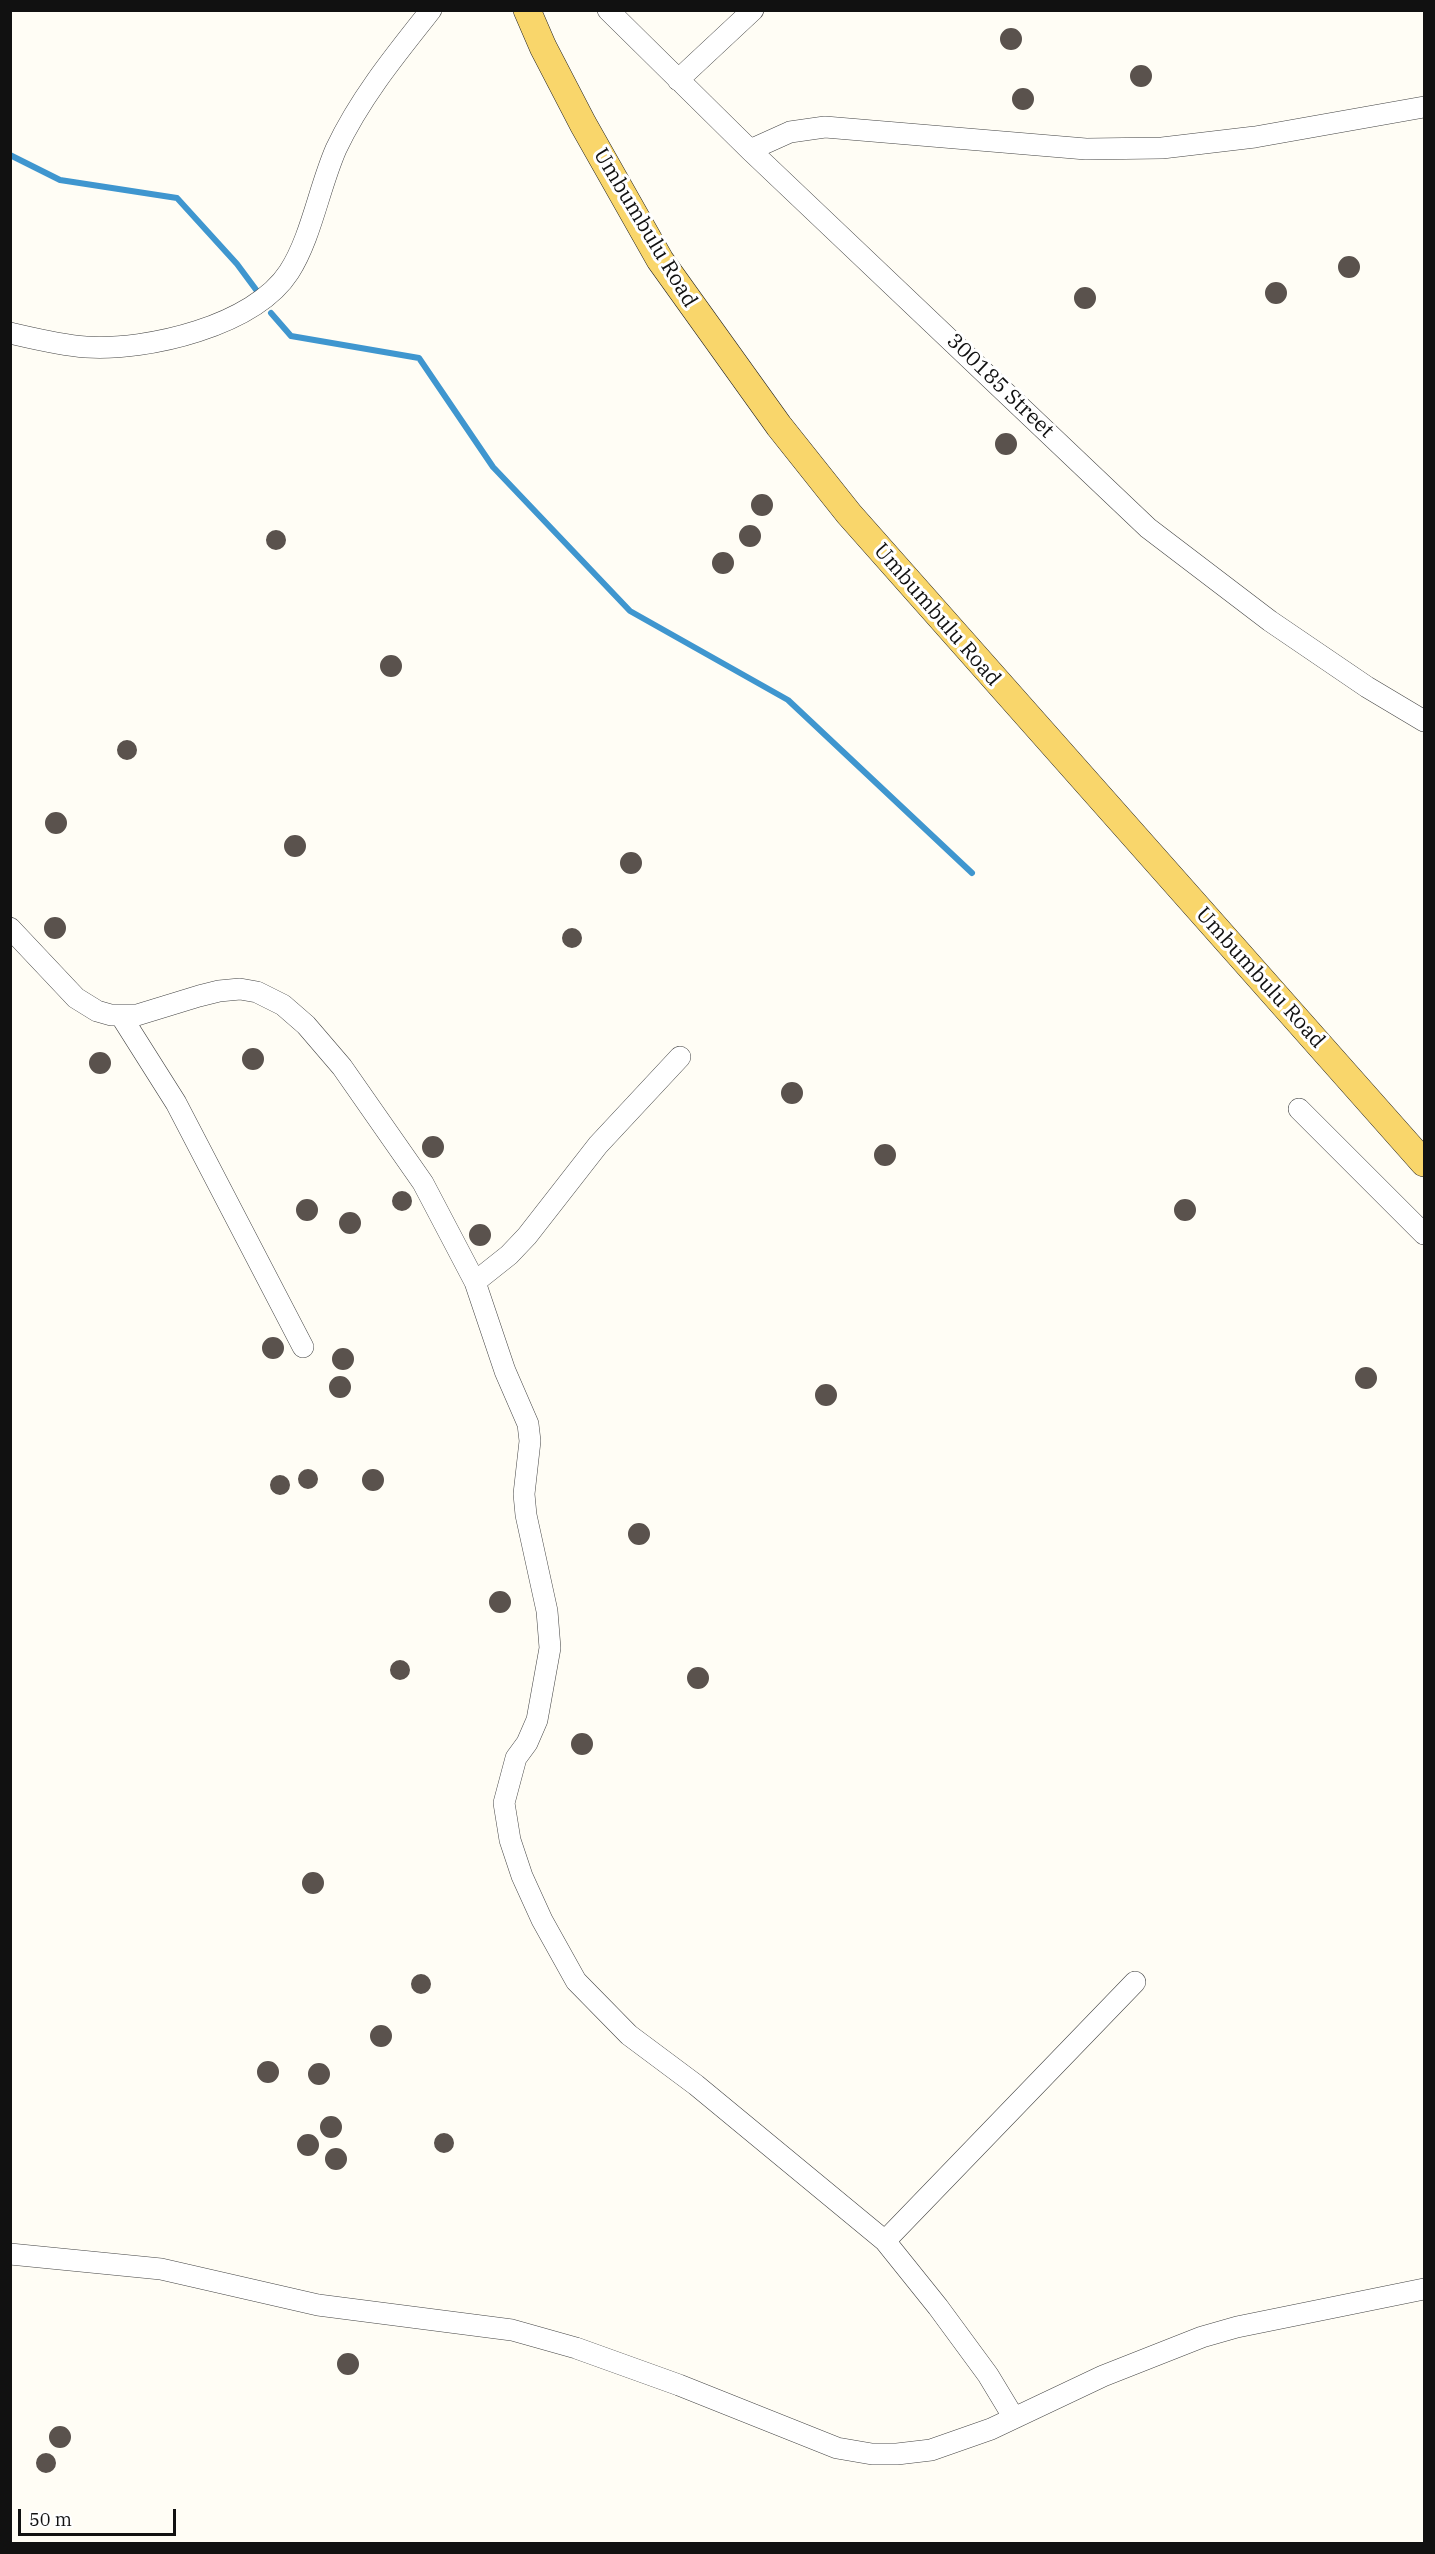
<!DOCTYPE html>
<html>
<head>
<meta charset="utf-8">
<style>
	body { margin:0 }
	#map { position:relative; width:1435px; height:2554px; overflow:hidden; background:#fffdf5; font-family:"IBM Plex Serif",serif }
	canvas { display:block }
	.frame { position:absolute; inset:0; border:12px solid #111; pointer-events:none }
	.scale { position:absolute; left:18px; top:2509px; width:158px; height:27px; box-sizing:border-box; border:3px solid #111; border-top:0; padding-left:8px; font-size:18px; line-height:21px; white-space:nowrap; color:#111; -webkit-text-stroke:4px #fff; paint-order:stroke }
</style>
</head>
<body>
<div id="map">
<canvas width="1435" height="2554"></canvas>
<div class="frame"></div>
<div class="scale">50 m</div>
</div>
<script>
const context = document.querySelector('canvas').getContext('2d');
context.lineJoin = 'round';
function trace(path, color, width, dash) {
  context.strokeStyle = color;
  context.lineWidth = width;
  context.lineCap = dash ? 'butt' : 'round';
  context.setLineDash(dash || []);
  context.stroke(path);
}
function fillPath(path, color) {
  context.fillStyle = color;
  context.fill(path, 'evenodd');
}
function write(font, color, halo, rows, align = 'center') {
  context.font = font + ' "IBM Plex Serif",serif';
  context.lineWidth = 6;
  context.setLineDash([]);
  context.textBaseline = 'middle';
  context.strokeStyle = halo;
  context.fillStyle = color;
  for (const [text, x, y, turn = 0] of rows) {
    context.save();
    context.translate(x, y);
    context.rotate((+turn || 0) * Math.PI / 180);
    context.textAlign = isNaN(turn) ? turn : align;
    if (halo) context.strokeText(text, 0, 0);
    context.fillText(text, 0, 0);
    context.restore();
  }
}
const stream = new Path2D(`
	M 10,155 L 60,180 L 177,198 L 237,264 L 257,291
	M 271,313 L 291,336 L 419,358 L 493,467 L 630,611 L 788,700 L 972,873`);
const building = new Path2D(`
	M1000 39a11 11 0 1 1 22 0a11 11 0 1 1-22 0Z
	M1130 76a11 11 0 1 1 22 0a11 11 0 1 1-22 0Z
	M1012 99a11 11 0 1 1 22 0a11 11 0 1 1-22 0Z
	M1338 267a11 11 0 1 1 22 0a11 11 0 1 1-22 0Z
	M1265 293a11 11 0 1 1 22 0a11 11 0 1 1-22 0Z
	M1074 298a11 11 0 1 1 22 0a11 11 0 1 1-22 0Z
	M995 444a11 11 0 1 1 22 0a11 11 0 1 1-22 0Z
	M751 505a11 11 0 1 1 22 0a11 11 0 1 1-22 0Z
	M739 536a11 11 0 1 1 22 0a11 11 0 1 1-22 0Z
	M266 540a10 10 0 1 1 20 0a10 10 0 1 1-20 0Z
	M712 563a11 11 0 1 1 22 0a11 11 0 1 1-22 0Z
	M380 666a11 11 0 1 1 22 0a11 11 0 1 1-22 0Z
	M117 750a10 10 0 1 1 20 0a10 10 0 1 1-20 0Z
	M45 823a11 11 0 1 1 22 0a11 11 0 1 1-22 0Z
	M284 846a11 11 0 1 1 22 0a11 11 0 1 1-22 0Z
	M620 863a11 11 0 1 1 22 0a11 11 0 1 1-22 0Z
	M44 928a11 11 0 1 1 22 0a11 11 0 1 1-22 0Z
	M562 938a10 10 0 1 1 20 0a10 10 0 1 1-20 0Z
	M242 1059a11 11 0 1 1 22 0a11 11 0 1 1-22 0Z
	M89 1063a11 11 0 1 1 22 0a11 11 0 1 1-22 0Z
	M781 1093a11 11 0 1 1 22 0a11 11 0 1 1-22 0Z
	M422 1147a11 11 0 1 1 22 0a11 11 0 1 1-22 0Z
	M874 1155a11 11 0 1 1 22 0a11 11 0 1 1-22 0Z
	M392 1201a10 10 0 1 1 20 0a10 10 0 1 1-20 0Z
	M296 1210a11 11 0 1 1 22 0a11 11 0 1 1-22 0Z
	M1174 1210a11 11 0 1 1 22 0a11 11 0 1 1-22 0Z
	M339 1223a11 11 0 1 1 22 0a11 11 0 1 1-22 0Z
	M469 1235a11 11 0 1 1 22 0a11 11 0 1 1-22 0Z
	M262 1348a11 11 0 1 1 22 0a11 11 0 1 1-22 0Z
	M332 1359a11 11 0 1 1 22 0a11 11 0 1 1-22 0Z
	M1355 1378a11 11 0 1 1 22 0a11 11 0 1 1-22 0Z
	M329 1387a11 11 0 1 1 22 0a11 11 0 1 1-22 0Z
	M815 1395a11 11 0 1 1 22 0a11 11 0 1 1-22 0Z
	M298 1479a10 10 0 1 1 20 0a10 10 0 1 1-20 0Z
	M362 1480a11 11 0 1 1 22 0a11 11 0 1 1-22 0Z
	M270 1485a10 10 0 1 1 20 0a10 10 0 1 1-20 0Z
	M628 1534a11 11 0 1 1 22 0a11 11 0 1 1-22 0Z
	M489 1602a11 11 0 1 1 22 0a11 11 0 1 1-22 0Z
	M390 1670a10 10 0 1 1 20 0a10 10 0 1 1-20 0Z
	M687 1678a11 11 0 1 1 22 0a11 11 0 1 1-22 0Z
	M571 1744a11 11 0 1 1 22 0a11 11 0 1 1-22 0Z
	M302 1883a11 11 0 1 1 22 0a11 11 0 1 1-22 0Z
	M411 1984a10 10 0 1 1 20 0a10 10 0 1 1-20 0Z
	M370 2036a11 11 0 1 1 22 0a11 11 0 1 1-22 0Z
	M257 2072a11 11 0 1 1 22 0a11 11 0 1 1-22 0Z
	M308 2074a11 11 0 1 1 22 0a11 11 0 1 1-22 0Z
	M320 2127a11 11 0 1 1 22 0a11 11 0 1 1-22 0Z
	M434 2143a10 10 0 1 1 20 0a10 10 0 1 1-20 0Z
	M297 2145a11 11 0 1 1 22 0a11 11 0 1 1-22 0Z
	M325 2159a11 11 0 1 1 22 0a11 11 0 1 1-22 0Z
	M337 2364a11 11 0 1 1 22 0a11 11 0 1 1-22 0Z
	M49 2437a11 11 0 1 1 22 0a11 11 0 1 1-22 0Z
	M36 2463a10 10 0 1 1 20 0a10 10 0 1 1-20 0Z`);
const minor = new Path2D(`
	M 608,10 L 750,150 L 1148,528 L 1270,621 L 1367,687 L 1424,721
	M 678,80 L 753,10
	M 750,150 L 790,132 L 825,127 L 1086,149 L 1162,148 L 1255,137 L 1424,107
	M 10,333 C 36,339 60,345 86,347 C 147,351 254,326 289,272 C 311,238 319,188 336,149 C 360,98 396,54 431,10
	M 10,928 L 76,998 L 97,1011 L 111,1015 L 137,1015 L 199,996 L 219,991 L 240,989 L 257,992 L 283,1005 L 306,1025 L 342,1067 L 423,1183 L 475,1282 L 505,1371 L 528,1424 L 530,1441 L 524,1494 L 526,1515 L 547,1611 L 550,1648 L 537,1720 L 527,1743 L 516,1758 L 504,1803 L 510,1840 L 522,1876 L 542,1920 L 576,1981 L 629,2035 L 696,2085 L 885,2241 L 938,2307 L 988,2375 L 1014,2418
	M 121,1016 L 176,1103 L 303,1347
	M 1299,1109 L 1424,1234
	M 475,1282 L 509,1255 L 527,1236 L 598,1145 L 680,1057
	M 885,2241 L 1135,1982
	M 10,2254 L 161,2269 L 318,2305 L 512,2330 L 576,2348 L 679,2385 L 837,2448 L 872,2454 L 897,2454 L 931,2450 L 991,2429 L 1103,2376 L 1202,2337 L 1237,2327 L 1424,2289`);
const major = new Path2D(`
	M 527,10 L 543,47 L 583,124 L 660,260 L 779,426 L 849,514 L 1424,1163`);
const streetNames = [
	["Umbumbulu Road",645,228,59],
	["300185 Street",1000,386,44],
	["Umbumbulu Road",937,615,49],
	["Umbumbulu Road",1260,978,48]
];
trace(stream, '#3f96cf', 6);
fillPath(building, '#5a524d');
trace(minor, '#444', 22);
trace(major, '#222', 28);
trace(minor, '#fff', 21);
trace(major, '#f9d66b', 27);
write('21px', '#111', '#fff', streetNames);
</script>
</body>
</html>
